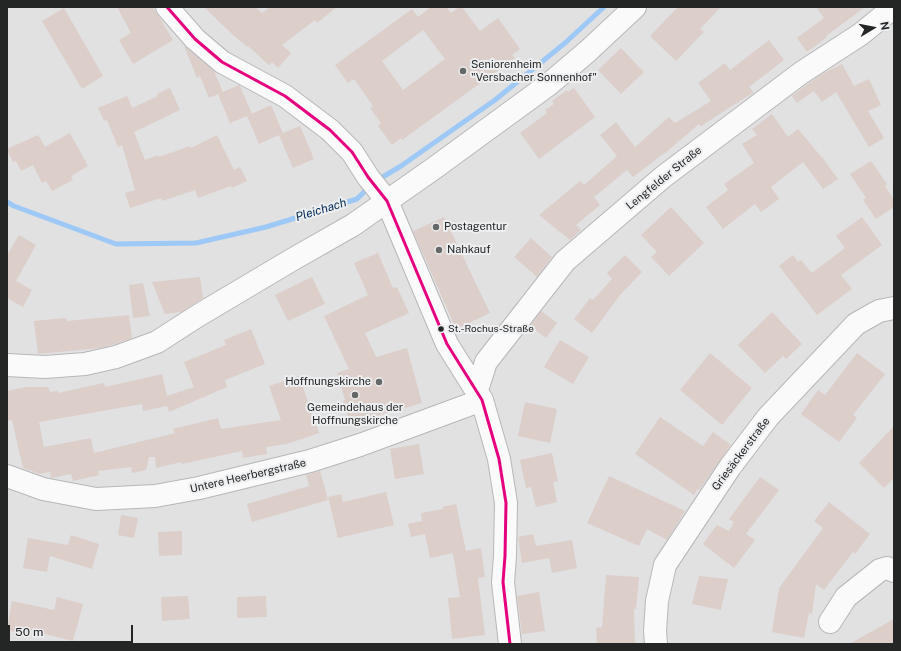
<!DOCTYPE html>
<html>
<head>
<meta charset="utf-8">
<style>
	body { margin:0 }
	#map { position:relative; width:901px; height:651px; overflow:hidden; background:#e1e1e2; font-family:"Public Sans",sans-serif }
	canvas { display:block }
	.frame { position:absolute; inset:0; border:8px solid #242525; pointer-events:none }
	.north { position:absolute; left:853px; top:8px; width:40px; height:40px; -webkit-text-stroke:3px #edeef0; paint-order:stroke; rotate:80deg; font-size:11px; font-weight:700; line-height:16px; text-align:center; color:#242525 }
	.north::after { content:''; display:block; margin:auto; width:14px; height:18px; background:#242525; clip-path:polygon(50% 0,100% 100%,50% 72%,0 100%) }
	.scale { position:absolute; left:8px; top:625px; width:125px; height:18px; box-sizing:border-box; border:2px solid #242525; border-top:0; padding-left:5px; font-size:12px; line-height:14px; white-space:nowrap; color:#242525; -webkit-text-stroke:3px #edeef0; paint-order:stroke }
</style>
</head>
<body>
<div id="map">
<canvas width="901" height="651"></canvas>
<div class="frame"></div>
<div class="north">N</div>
<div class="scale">50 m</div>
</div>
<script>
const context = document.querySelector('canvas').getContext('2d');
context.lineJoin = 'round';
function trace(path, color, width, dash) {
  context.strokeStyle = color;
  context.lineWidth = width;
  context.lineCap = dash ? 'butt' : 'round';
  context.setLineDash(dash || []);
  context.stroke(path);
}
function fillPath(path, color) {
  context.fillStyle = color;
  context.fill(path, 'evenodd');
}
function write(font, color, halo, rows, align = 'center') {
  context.font = font + ' "Public Sans",sans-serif';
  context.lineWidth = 4;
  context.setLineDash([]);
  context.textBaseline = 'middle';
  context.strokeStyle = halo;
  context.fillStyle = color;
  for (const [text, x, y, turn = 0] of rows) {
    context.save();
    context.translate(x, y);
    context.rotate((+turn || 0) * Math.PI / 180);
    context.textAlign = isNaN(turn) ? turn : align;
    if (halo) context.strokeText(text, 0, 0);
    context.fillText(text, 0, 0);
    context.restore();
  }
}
const stream = new Path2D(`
	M 376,181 L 401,166 L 495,100 L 565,43 L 604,7
	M 7,202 L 14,206 L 116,244 L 196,243 L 266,227 L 357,199 L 369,187`);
const building = new Path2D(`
	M 117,7 L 153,7 L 173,40 L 133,64 L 119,40 L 131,33 Z
	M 204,7 L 255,7 L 262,13 L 270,7 L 337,7 L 317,23 L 315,20 L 282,45 L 291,53 L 278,68 L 272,62 L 269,65 L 248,46 L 247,47 L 233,35 Z
	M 431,7 L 446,7 L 451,13 L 459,7 L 462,7 L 480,31 L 498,18 L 520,49 L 512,55 L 515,58 L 402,140 L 401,138 L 392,145 L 378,126 L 381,123 L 370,108 L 373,106 L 354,79 L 348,83 L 335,65 L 412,9 L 418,17 ZM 423,30 L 445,59 L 403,90 L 382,61 Z
	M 678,7 L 721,7 L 700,29 L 704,32 L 676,61 L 650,36 Z
	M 816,7 L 865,7 L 826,36 L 827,37 L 807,52 L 797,38 L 824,18 Z
	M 64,8 L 103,76 L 82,89 L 42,21 Z
	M 769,40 L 784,60 L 749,87 L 754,92 L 701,126 L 699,124 L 663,155 L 663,154 L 633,177 L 627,170 L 594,197 L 600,205 L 576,225 L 581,230 L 570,240 L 539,215 L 580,181 L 584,185 L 617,156 L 600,135 L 616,122 L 635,147 L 669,117 L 675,123 L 711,101 L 698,83 L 725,63 L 730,70 Z
	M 184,46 L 214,71 L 223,92 L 209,98 L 200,76 L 197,78 Z
	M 621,48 L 644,72 L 621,94 L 598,70 Z
	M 842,64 L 854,86 L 869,79 L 881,105 L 868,111 L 884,138 L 869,147 L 836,92 L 822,102 L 814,91 L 797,103 L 792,96 L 820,75 Z
	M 239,85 L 240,86 L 252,114 L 230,123 L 218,94 Z
	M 170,88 L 180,110 L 134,132 L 145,160 L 158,155 L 159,157 L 190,146 L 191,148 L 217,135 L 234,170 L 240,167 L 247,181 L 232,188 L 231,186 L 198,198 L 195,190 L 162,201 L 161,198 L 130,208 L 125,193 L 135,190 L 122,145 L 118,147 L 107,120 L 104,121 L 98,108 L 127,96 L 132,108 L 158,96 L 157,94 Z
	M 574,88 L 595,117 L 539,159 L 520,133 L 547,113 L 545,110 L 554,104 L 552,101 L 567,90 L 568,92 Z
	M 271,105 L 283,133 L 300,126 L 314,159 L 293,168 L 279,135 L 259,144 L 247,116 Z
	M 772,114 L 788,137 L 798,129 L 824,160 L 838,179 L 823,189 L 803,162 L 771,187 L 779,199 L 761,212 L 755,204 L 723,229 L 706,207 L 728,190 L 724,184 L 754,163 L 742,144 L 757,135 L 752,129 Z
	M 70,133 L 88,166 L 71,176 L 73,180 L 52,191 L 46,181 L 42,183 L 33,165 L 21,171 L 16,161 L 13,162 L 7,150 L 7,149 L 38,135 L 45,147 Z
	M 871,161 L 887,184 L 885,186 L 894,200 L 894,207 L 876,219 L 863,200 L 866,198 L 850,174 Z
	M 671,207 L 704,243 L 669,276 L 651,257 L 657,252 L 641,235 Z
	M 444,217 L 490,313 L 456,329 L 413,231 Z
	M 862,217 L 882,245 L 841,275 L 852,289 L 817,315 L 779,266 L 793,255 L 798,262 L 801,260 L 812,273 L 845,248 L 836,236 Z
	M 19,235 L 36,245 L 16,281 L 32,290 L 23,307 L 7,298 L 7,255 Z
	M 531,238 L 552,257 L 537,277 L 514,257 Z
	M 378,253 L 393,288 L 397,287 L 409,313 L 365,333 L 376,357 L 407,348 L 422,403 L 369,418 L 368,415 L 349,421 L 343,401 L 345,400 L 337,373 L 349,369 L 324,316 L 368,295 L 354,263 Z
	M 625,255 L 642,272 L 620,295 L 592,333 L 574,319 L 590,298 L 593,300 L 612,279 L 607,273 Z
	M 200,277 L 203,298 L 181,312 L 165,314 L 152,282 Z
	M 312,277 L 325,304 L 288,321 L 275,295 Z
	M 143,283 L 150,316 L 133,318 L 129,285 Z
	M 541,311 L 557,323 L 546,338 L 530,326 Z
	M 772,312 L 802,344 L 786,359 L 783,356 L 765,373 L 738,345 Z
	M 129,315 L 132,338 L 112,345 L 100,348 L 38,354 L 34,321 L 66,318 L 67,321 Z
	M 251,329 L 265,364 L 225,380 L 227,387 L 169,412 L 167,406 L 143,411 L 142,404 L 39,422 L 44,447 L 91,438 L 94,453 L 175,433 L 173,429 L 218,418 L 221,429 L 281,420 L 269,386 L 299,376 L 319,433 L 287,444 L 266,447 L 267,454 L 243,458 L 242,451 L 182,464 L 181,462 L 156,468 L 155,457 L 149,457 L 146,470 L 132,473 L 131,467 L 98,471 L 99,475 L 73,481 L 71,474 L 52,478 L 51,478 L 50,472 L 39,474 L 32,471 L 23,468 L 12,420 L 7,421 L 7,391 L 26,387 L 48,387 L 50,392 L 58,391 L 58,393 L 104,383 L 105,387 L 162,374 L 167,396 L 194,387 L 184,362 L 226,345 L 224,340 Z
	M 560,340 L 589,357 L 573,384 L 544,367 Z
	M 710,353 L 752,388 L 722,425 L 680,390 Z
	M 857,353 L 885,374 L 853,415 L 857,418 L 839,442 L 801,414 L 818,390 L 825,395 Z
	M 525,402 L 557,409 L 550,443 L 518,436 Z
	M 660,417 L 703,446 L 713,432 L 731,445 L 699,490 L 697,489 L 694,495 L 635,454 Z
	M 894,426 L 894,478 L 884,488 L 859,463 Z
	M 419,444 L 424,474 L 395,479 L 390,449 Z
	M 552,453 L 558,481 L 553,482 L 557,502 L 536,507 L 531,487 L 526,488 L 520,460 Z
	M 320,471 L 328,500 L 252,522 L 247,504 L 309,486 L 306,475 Z
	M 609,476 L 685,511 L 667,540 L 647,529 L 639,546 L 587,523 Z
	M 760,477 L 779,490 L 746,534 L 755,540 L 734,568 L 703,544 L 717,525 L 729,531 L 734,522 L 729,519 Z
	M 386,492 L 394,525 L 338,538 L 328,497 L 341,494 L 343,502 Z
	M 829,502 L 870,534 L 855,554 L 853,552 L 824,590 L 816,584 L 812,614 L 809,613 L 804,638 L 772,632 L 779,588 L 823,528 L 814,521 Z
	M 456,504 L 466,551 L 481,548 L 485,577 L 478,578 L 485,635 L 452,639 L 448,598 L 460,597 L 453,553 L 430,558 L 425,534 L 411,537 L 408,524 L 422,521 L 421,513 L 443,509 L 442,507 Z
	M 121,515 L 138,518 L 134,538 L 118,535 Z
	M 182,531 L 182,555 L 159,556 L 158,532 Z
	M 533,534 L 536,546 L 572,540 L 577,568 L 552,573 L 549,558 L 522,563 L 518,537 Z
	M 71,535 L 99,544 L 92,569 L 50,556 L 47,572 L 23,568 L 28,538 L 68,545 Z
	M 606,575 L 639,577 L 636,609 L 634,609 L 635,644 L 597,644 L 596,628 L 602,627 Z
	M 699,576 L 728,579 L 721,610 L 692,604 Z
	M 539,592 L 545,631 L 522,634 L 517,596 Z
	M 188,596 L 190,619 L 162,621 L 161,597 Z
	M 266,596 L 267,617 L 237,618 L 237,597 Z
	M 57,597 L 83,604 L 73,641 L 30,630 L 29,635 L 7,630 L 12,601 L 54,610 Z
	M 894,619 L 894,644 L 849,644 Z`);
const minor = new Path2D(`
	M 167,7 L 195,39 L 222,62 L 285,96 L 330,130 L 352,152 L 368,177 L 387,201 L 447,344 L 482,400 L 499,459 L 506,503 L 505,556 L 503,582 L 510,644
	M 7,365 L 45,367 L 85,364 L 116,357 L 157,342 L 199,315 L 295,258 L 353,225 L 433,169 L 548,85 L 588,51 L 635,7
	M 477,390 L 486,362 L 565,261 L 663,177 L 801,73 L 861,34 L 894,7
	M 7,476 L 43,489 L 96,499 L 155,496 L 199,488 L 310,461 L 360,445 L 482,400
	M 830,622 L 846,597 L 880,570 L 887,568 L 894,571
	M 656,644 L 655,631 L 657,601 L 665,565 L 730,467 L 768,417 L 856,324 L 879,311 L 894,308`);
const bus1 = new Path2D(`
	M 167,7 L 195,39 L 222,62 L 285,96 L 330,130 L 352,152 L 368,177 L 387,201 L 447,344 L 482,400 L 499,459 L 506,503 L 505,556 L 503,582 L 510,644`);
const markers = [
	[463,71,4,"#666767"],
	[436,227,4,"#666767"],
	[439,250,4,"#666767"],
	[441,329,3.5,"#242525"],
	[379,382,4,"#666767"],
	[355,395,4,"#666767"]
];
const busNames = [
	["St.-Rochus-Straße",448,329]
];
const poiNames = [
	["Seniorenheim",471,65],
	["\"Versbacher Sonnenhof\"",471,78],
	["Postagentur",444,227],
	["Nahkauf",447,250],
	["Hoffnungskirche",371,382,"right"],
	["Gemeindehaus der",355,408,"center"],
	["Hoffnungskirche",355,421,"center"]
];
const streetNames = [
	["Lengfelder Straße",664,178,-39],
	["Griesäckerstraße",741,454,-53],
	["Untere Heerbergstraße",248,476,-13]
];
const waterNames = [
	["Pleichach",321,210,-17]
];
trace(stream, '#9ec8f6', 5);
fillPath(building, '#dccec9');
trace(minor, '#b7b7b8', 24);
trace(minor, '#fafafb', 22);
trace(bus1, '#e5007d', 3);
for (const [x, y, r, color] of markers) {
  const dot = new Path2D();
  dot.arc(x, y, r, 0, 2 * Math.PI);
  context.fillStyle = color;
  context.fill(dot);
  trace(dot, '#edeef0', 1.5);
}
write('10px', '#242525', '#edeef0', busNames, 'left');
write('11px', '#242525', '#edeef0', poiNames, 'left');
write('11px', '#242525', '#edeef0', streetNames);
write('italic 12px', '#002a51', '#edeef0', waterNames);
</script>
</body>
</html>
